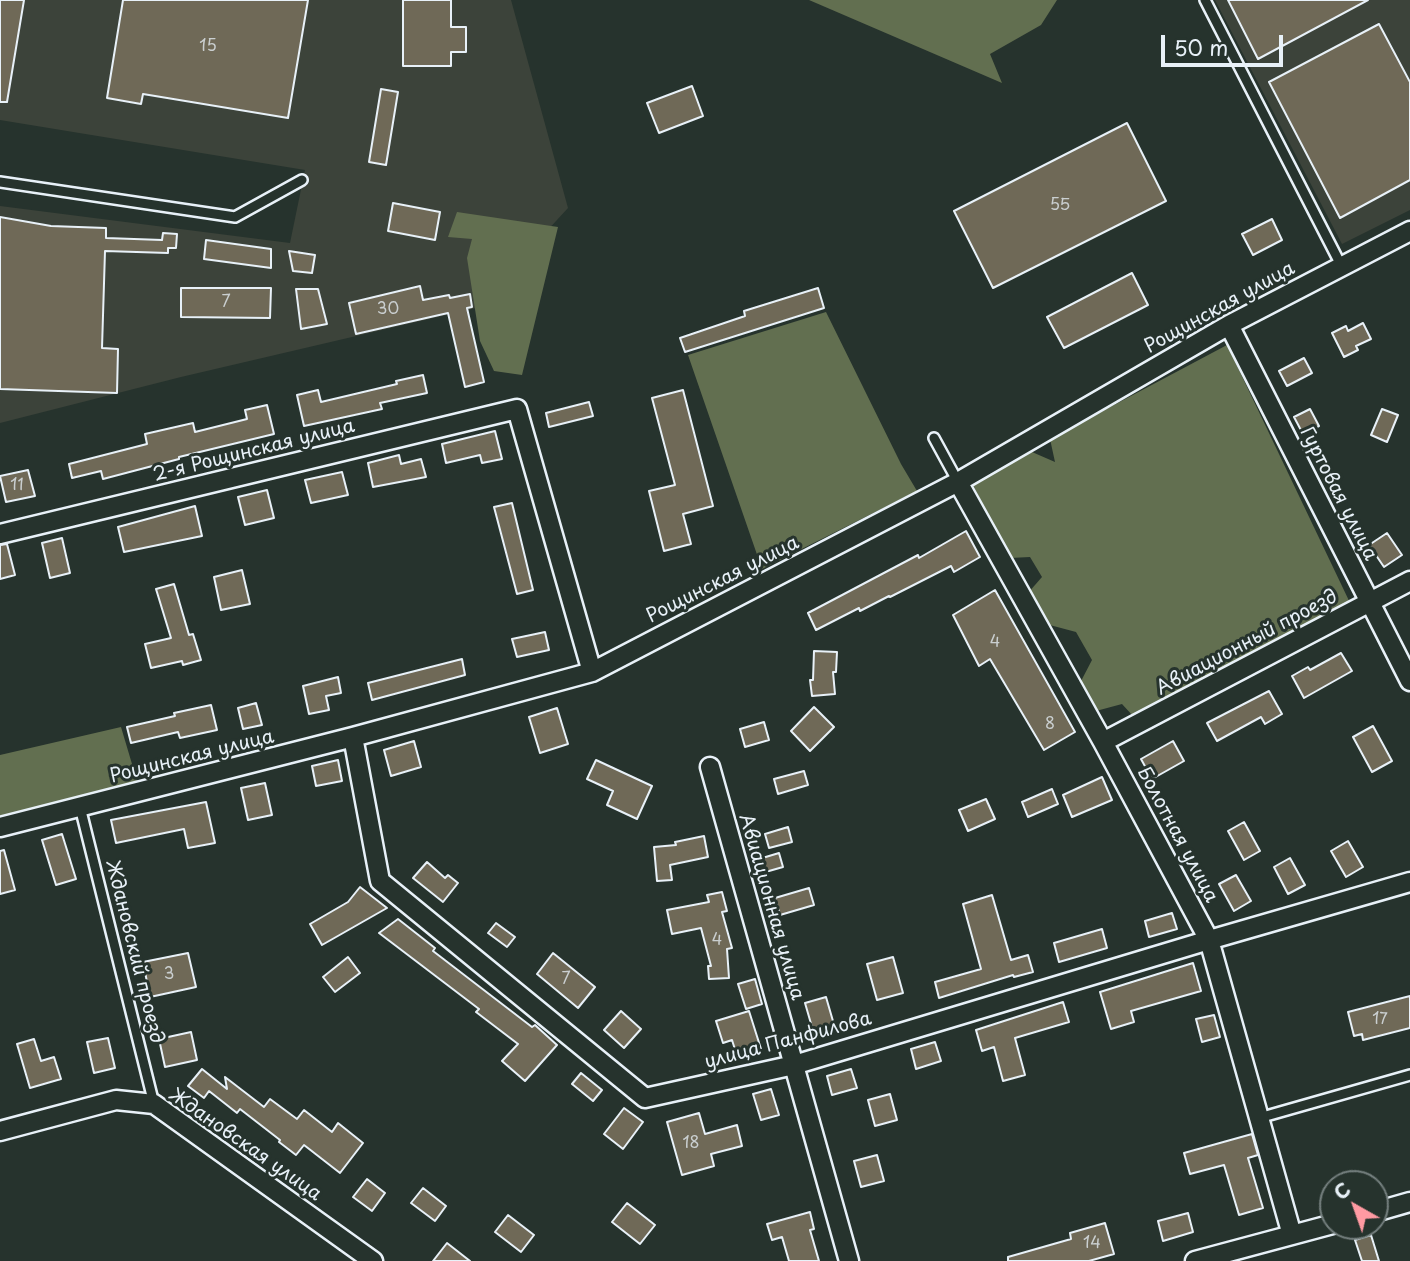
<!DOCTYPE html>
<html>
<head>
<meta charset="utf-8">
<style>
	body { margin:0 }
	#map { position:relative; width:1410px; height:1261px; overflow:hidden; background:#26332d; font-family:"Playpen Sans",sans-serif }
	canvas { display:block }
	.north { position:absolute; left:1319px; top:1170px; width:70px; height:70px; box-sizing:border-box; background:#26332d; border:2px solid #747f7e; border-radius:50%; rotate:320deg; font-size:19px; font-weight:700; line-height:28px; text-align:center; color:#e8f1f8 }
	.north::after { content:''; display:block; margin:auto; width:24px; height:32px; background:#ff9aa2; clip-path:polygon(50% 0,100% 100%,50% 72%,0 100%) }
	.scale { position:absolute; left:1161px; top:35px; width:122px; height:32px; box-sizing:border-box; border:4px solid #e8f1f8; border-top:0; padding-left:9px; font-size:21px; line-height:24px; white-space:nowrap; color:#e8f1f8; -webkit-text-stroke:5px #26332d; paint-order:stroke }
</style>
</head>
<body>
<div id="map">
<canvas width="1410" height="1261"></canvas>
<div class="north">С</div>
<div class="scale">50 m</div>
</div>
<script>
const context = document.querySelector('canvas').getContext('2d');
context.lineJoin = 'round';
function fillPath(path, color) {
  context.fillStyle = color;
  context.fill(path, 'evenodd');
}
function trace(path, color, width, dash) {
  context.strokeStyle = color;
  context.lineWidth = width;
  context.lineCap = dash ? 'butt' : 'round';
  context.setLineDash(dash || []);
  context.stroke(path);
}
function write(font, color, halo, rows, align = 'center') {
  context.font = font + ' "Playpen Sans",sans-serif';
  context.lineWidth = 6;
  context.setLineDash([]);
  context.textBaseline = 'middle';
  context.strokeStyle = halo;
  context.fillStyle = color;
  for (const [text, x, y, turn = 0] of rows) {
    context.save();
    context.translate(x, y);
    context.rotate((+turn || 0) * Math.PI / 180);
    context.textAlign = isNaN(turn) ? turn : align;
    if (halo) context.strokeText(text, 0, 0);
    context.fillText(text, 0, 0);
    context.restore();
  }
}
const built = new Path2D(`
	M 0,0 L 511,0 L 568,208 L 476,308 L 181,377 L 0,423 L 0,206 L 290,243 L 305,170 L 0,120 Z
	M 1215,0 L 1410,0 L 1410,210 L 1342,244 Z`);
const green = new Path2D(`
	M 809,0 L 1057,0 L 1041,25 L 990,54 L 1002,83 Z
	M 457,212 L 558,227 L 522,375 L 494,371 L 480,341 L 467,258 L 472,239 L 448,237 Z
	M 826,312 L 901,464 L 917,491 L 762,569 L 688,355 Z
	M 1227,345 L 1352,607 L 1133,716 L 1122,704 L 1096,711 L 1080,683 L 1092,660 L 1076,632 L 1046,624 L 1028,593 L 1042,577 L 1030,557 L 1010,558 L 973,485 L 1032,452 L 1055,462 L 1050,439 Z
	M 121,727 L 143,801 L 137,786 L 0,817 L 0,755 Z`);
const building = new Path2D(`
	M 0,0 L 24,0 L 7,102 L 0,102 Z
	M 123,0 L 308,0 L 288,118 L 143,94 L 141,104 L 107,98 Z
	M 403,0 L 451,0 L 451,27 L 466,27 L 466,52 L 451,52 L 451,66 L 403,66 Z
	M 1228,0 L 1368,0 L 1258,59 Z
	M 1379,24 L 1410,82 L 1410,180 L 1340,218 L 1269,82 Z
	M 692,86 L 703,116 L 659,133 L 647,103 Z
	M 381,89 L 398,92 L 386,165 L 369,162 Z
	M 1127,123 L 1166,201 L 993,288 L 954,211 Z
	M 393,203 L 440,212 L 435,240 L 388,231 Z
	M 0,217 L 51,226 L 106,228 L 106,238 L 162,240 L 163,233 L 177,234 L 176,248 L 168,248 L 168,253 L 105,251 L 102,348 L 118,349 L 117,393 L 0,389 Z
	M 1272,219 L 1282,240 L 1253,255 L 1242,234 Z
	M 206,240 L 271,249 L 271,268 L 204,259 Z
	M 289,251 L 315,255 L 312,273 L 293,271 Z
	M 1132,273 L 1148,305 L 1064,348 L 1047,317 Z
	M 420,286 L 423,300 L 449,295 L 450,298 L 470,294 L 472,307 L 467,308 L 484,382 L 465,387 L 448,313 L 356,334 L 349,303 Z
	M 181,288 L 271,288 L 270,318 L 181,317 Z
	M 818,288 L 824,308 L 685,352 L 680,338 L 745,316 L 744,311 Z
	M 296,289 L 318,289 L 327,324 L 301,329 Z
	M 1363,323 L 1371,339 L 1356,346 L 1358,350 L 1344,357 L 1332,333 L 1346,326 L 1348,331 Z
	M 1304,358 L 1312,373 L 1287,386 L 1279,371 Z
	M 423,375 L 427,393 L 380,403 L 382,409 L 304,426 L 297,395 L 318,390 L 321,402 L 397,384 L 396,381 Z
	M 683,390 L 713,506 L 683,514 L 691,544 L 664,551 L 649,491 L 675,485 L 652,398 Z
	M 589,402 L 593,416 L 549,427 L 546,413 Z
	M 267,405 L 274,434 L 179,457 L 179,459 L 103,479 L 101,471 L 72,478 L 69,464 L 147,444 L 145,434 L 193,423 L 195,432 L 247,419 L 245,410 Z
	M 1310,409 L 1319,426 L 1303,434 L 1294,417 Z
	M 1382,409 L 1398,415 L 1387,442 L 1371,435 Z
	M 495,431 L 502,459 L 482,463 L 480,455 L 446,463 L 442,444 Z
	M 399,455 L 401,464 L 421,459 L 426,477 L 373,487 L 368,463 Z
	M 28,470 L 35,496 L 6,502 L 0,476 Z
	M 342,472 L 348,495 L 311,503 L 305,480 Z
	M 267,490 L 274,518 L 245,525 L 238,497 Z
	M 512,503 L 533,590 L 517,594 L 494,507 Z
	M 195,506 L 202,536 L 124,552 L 118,527 Z
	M 966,531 L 980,557 L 954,572 L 951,566 L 890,597 L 889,596 L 860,611 L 859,608 L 816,630 L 808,613 L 918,555 L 919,558 Z
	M 1387,533 L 1402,555 L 1384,567 L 1369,545 Z
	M 62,538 L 70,573 L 50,578 L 42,543 Z
	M 7,544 L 15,575 L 0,579 L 0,545 Z
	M 242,570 L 250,604 L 221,610 L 214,577 Z
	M 174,584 L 189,635 L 193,634 L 201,660 L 183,665 L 182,661 L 151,668 L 145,644 L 171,638 L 156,589 Z
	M 995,590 L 1075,732 L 1044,750 L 990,659 L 979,666 L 953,615 Z
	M 545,632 L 549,650 L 517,657 L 512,639 Z
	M 814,651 L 837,652 L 836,672 L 833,672 L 835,694 L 812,696 L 810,680 L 813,680 Z
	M 1341,653 L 1352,671 L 1304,698 L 1292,676 L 1308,667 L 1310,670 Z
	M 462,659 L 465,675 L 372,700 L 368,683 Z
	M 338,677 L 341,693 L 326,696 L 329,710 L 309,714 L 303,686 Z
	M 1269,691 L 1282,714 L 1265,724 L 1261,717 L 1217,741 L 1207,723 Z
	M 256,703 L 262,725 L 243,729 L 238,708 Z
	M 211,705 L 217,730 L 180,738 L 178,732 L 131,743 L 127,727 L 175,716 L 174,713 Z
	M 814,707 L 834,727 L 810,751 L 791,731 Z
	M 557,708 L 568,744 L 540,753 L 529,717 Z
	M 764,722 L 769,740 L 745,747 L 740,729 Z
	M 1373,726 L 1392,761 L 1372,772 L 1353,737 Z
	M 414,741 L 421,767 L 391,776 L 384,750 Z
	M 1173,741 L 1184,761 L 1152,779 L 1141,759 Z
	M 338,760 L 342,781 L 316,786 L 312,766 Z
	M 596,760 L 652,786 L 637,819 L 607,805 L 613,791 L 587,779 Z
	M 804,771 L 808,785 L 778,794 L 774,779 Z
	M 1102,777 L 1112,800 L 1072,817 L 1063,795 Z
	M 265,783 L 272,815 L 248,820 L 241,788 Z
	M 1052,789 L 1058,804 L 1028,817 L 1022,802 Z
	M 986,799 L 995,819 L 968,831 L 959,810 Z
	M 206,802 L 215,843 L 188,848 L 184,829 L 116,843 L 111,820 Z
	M 1244,822 L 1260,851 L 1244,860 L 1228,831 Z
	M 788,827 L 792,842 L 769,848 L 765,834 Z
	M 62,834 L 76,879 L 56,885 L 42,840 Z
	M 704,836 L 708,857 L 670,865 L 672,880 L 657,881 L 654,847 L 676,845 L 675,842 Z
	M 1348,841 L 1363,867 L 1346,877 L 1331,851 Z
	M 4,850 L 15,890 L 0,894 L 0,851 Z
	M 779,853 L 783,867 L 762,873 L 759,859 Z
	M 1290,858 L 1305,885 L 1288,894 L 1274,867 Z
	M 427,862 L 445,878 L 448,875 L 458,883 L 443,902 L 413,878 Z
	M 1236,875 L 1251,901 L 1234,911 L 1219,884 Z
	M 360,887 L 387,908 L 322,945 L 310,924 L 348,902 Z
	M 809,888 L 814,905 L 780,915 L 775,898 Z
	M 722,892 L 727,911 L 722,912 L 732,948 L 727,949 L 729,978 L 709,979 L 708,966 L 711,966 L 701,928 L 672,934 L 667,910 L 709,902 L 707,895 Z
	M 992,895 L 1011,960 L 1028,955 L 1033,972 L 1014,977 L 1013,975 L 939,998 L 935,982 L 981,969 L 963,904 Z
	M 1172,913 L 1177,929 L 1149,937 L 1145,921 Z
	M 398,919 L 435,948 L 433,951 L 532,1027 L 535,1025 L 557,1045 L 525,1081 L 502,1061 L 518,1044 L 476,1012 L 479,1009 L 379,933 Z
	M 496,923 L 515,937 L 507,947 L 488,933 Z
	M 1102,929 L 1107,948 L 1059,962 L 1054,943 Z
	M 188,953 L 196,987 L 150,997 L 143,962 Z
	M 553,953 L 595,987 L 578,1008 L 537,974 Z
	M 348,957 L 360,973 L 335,992 L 323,977 Z
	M 893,957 L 903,993 L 877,1000 L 867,964 Z
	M 1193,963 L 1201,991 L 1131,1011 L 1134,1022 L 1111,1029 L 1100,992 Z
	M 755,979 L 762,1004 L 746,1009 L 738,984 Z
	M 1410,996 L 1410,1028 L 1363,1040 L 1362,1034 L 1354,1036 L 1348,1012 Z
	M 826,997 L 835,1028 L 814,1034 L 805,1003 Z
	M 1063,1002 L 1069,1022 L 1015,1038 L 1025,1075 L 1003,1081 L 994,1047 L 982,1051 L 976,1030 Z
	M 621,1011 L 641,1029 L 624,1048 L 604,1030 Z
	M 749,1011 L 761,1049 L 737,1056 L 732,1040 L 723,1043 L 716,1021 Z
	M 1214,1015 L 1220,1037 L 1202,1042 L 1196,1019 Z
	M 191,1032 L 197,1060 L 165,1067 L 159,1039 Z
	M 108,1038 L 115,1068 L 94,1073 L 87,1042 Z
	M 34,1039 L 41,1061 L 54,1057 L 61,1079 L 30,1088 L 17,1044 Z
	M 935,1042 L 941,1061 L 916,1069 L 911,1049 Z
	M 202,1069 L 227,1089 L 225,1077 L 264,1107 L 270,1099 L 297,1119 L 304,1110 L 332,1132 L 338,1123 L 363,1143 L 340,1173 L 304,1145 L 296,1155 L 279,1142 L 280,1140 L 240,1109 L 237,1113 L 209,1091 L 204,1098 L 188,1086 Z
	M 851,1069 L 857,1088 L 832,1095 L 827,1076 Z
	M 581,1073 L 602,1090 L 593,1101 L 572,1084 Z
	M 771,1089 L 779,1115 L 761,1120 L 753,1094 Z
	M 890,1094 L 897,1120 L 875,1126 L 868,1100 Z
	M 624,1108 L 643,1122 L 623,1149 L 604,1134 Z
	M 699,1113 L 705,1134 L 737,1125 L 742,1146 L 711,1154 L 714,1166 L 682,1175 L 667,1122 Z
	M 1252,1134 L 1258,1155 L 1248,1158 L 1263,1208 L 1239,1215 L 1224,1165 L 1190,1174 L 1184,1153 Z
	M 877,1155 L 884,1181 L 861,1187 L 854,1161 Z
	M 367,1179 L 385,1193 L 372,1211 L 353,1197 Z
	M 423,1188 L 446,1206 L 435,1221 L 411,1203 Z
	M 627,1203 L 655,1225 L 640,1244 L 612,1222 Z
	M 810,1212 L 814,1229 L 810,1230 L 819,1261 L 789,1261 L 782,1237 L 772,1240 L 767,1224 Z
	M 1188,1213 L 1193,1232 L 1163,1241 L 1158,1221 Z
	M 508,1215 L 534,1235 L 521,1252 L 495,1232 Z
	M 1105,1223 L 1114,1254 L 1089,1261 L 1008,1261 L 1008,1257 L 1071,1239 L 1070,1233 Z
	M 1371,1235 L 1379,1261 L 1362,1261 L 1355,1240 Z
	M 447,1243 L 470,1261 L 433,1261 Z`);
const lane = new Path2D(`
	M 1205,0 L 1342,267
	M 0,182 L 235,217 L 302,180
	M 934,438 L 958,482
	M 80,807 L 154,1104
	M 1259,1118 L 1410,1075`);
const street = new Path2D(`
	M 1229,325 L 1410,681
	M 958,482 L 1103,742 L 1209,940 L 1292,1235
	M 0,534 L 517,409 L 592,672
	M 353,737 L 380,881 L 645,1098 L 794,1065 L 1209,940 L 1410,882
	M 1103,742 L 1410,581
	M 710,767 L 849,1261
	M 0,827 L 353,737 L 592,672 L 958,482 L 1229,325 L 1410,231
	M 0,1131 L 116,1100 L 154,1104 L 373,1261
	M 1375,1212 L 1410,1202
	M 1195,1261 L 1333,1224`);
const numberNames = [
	["15",208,47],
	["55",1060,206],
	["7",226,303],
	["30",388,310],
	["11",17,486],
	["4",995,643],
	["8",1050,725],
	["4",717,941],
	["3",169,975],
	["7",566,980],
	["17",1380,1020],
	["18",691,1144],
	["14",1092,1244]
];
const streetNames = [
	["Рощинская улица",1220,308,-29],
	["2-я Рощинская улица",254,451,-14],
	["Гуртовая улица",1338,494,63],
	["Рощинская улица",723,580,-27],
	["Авиационный проезд",1247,643,-28],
	["Рощинская улица",192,757,-14],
	["Болотная улица",1177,835,62],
	["Авиационная улица",771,907,74],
	["Ждановский проезд",134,952,76],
	["улица Панфилова",788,1041,-15],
	["Ждановская улица",245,1145,35]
];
fillPath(built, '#3c433a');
fillPath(green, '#626f50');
fillPath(building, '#6f6957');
trace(building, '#e8f1f8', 2);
trace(lane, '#e8f1f8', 14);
trace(street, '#e8f1f8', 23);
trace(lane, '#26332d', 9);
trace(street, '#26332d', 18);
write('16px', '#cacfd0', null, numberNames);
write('19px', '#e8f1f8', '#26332d', streetNames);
</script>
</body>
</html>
